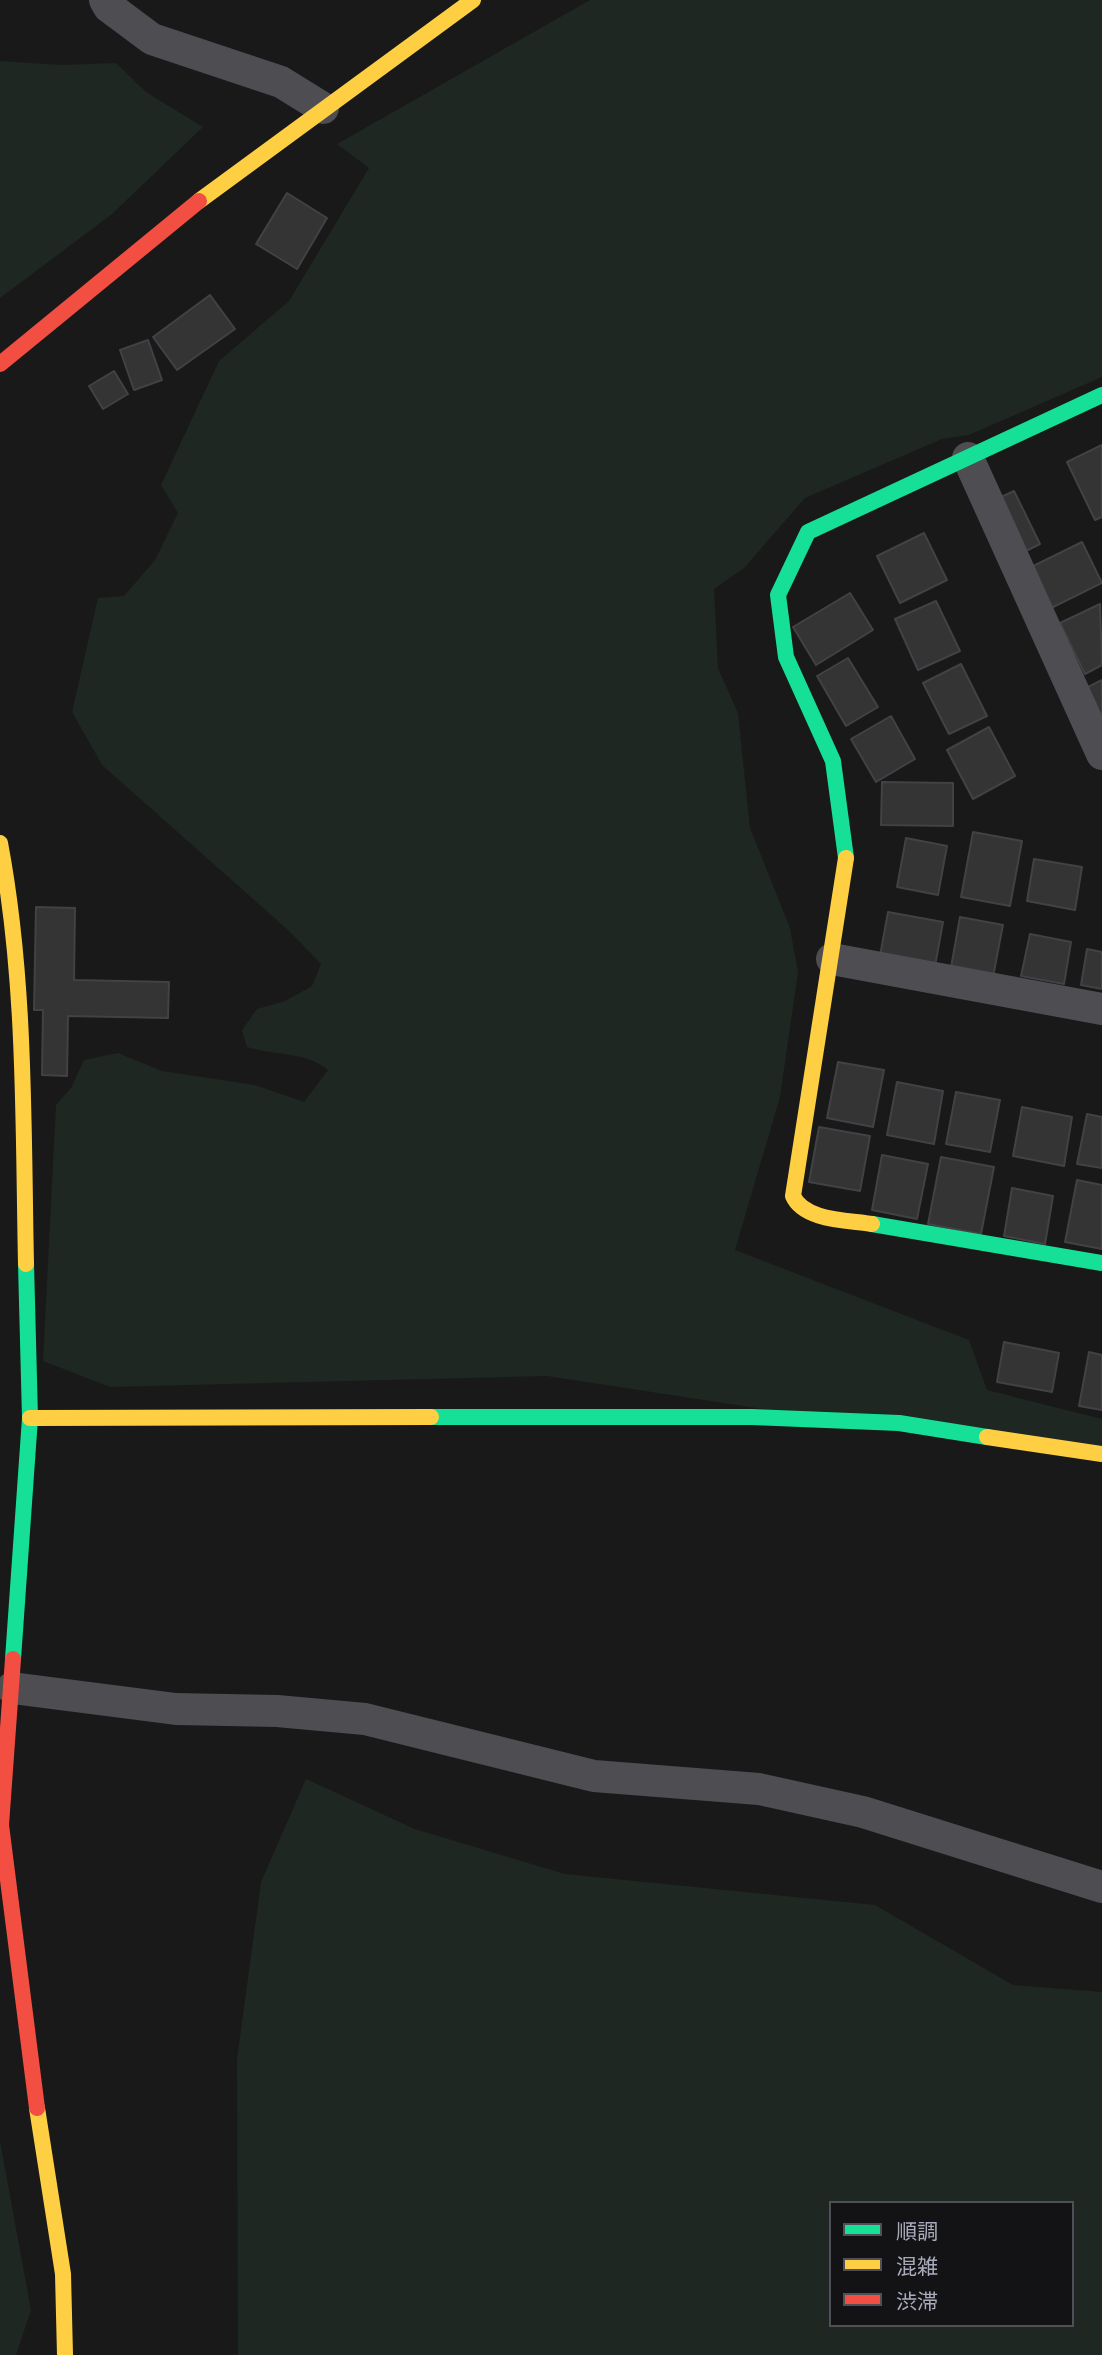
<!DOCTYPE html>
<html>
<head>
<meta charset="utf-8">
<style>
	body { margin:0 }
	#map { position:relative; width:1102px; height:2355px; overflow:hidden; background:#191919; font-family:Karla,"Noto Sans JP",sans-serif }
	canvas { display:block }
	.legend { position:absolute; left:829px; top:2201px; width:245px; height:126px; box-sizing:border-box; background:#131315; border:2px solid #4f5057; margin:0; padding:9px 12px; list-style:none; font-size:21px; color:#a9abbb }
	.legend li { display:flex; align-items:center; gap:14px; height:35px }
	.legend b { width:35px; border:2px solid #4f5057 }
</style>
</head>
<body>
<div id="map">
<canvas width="1102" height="2355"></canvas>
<ul class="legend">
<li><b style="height:9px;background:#16e098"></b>順調</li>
<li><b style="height:9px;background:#ffcf43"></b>混雑</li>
<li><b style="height:9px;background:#f24e42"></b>渋滞</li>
</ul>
</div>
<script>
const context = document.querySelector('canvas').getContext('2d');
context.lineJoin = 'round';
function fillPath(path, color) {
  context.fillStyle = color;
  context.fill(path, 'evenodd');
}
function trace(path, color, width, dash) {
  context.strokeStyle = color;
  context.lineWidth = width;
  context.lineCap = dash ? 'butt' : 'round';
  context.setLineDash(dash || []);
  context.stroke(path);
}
const green = new Path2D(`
	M 590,0 L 1102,0 L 1102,377 L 969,435 L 942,439 L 805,498 L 744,568 L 714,589 L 718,668 L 738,713 L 750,828 L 790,928 L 798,972 L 780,1097 L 735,1250 L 969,1340 L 987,1390 L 1102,1419 L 1102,1461 L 547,1376 L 110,1387 L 43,1361 L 56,1105 L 71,1088 L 84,1060 L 118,1053 L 162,1071 L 255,1085 L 304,1102 L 328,1070 C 305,1051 275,1056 247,1047 L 242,1030 L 257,1009 L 285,1001 L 312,986 L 321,964 L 288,930 L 102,765 L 72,712 L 98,598 L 124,596 L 155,560 L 178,513 L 161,485 L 219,361 L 289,301 L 369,168 L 337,144 Z
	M 0,61 L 62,65 L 116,63 L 146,92 L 203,127 L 112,214 L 0,298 Z
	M 306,1779 L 415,1829 L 565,1874 L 875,1905 L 1013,1985 L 1102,1992 L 1102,2355 L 238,2355 L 237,2059 L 261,1882 ZM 831,2203 L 1072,2203 L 1072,2325 L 831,2325 Z
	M 0,2141 L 31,2310 L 16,2355 L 0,2355 Z`);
const building = new Path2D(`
	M 287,193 L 327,218 L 297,269 L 256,244 Z
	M 210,295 L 235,329 L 177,370 L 153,337 Z
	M 148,340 L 162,380 L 134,390 L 120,350 Z
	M 114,371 L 128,394 L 103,409 L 89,386 Z
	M 1102,445 L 1102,517 L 1095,520 L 1067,462 Z
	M 1014,491 L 1040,544 L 1014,557 L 988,503 Z
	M 924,533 L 947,580 L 900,603 L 877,556 Z
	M 1082,542 L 1102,583 L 1041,613 L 1021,572 Z
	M 850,593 L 873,630 L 816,665 L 793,627 Z
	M 936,601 L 960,651 L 918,670 L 895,619 Z
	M 1100,604 L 1102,665 L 1085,674 L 1060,623 Z
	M 848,658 L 878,707 L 846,726 L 817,676 Z
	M 961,664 L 987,716 L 949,734 L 923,683 Z
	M 1102,680 L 1102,746 L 1076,693 Z
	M 891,716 L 915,759 L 876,782 L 851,739 Z
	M 989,727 L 1015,776 L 973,799 L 947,750 Z
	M 882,782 L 953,783 L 953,826 L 881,825 Z
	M 973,832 L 1022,841 L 1010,906 L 961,897 Z
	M 906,838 L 947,846 L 938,895 L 897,887 Z
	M 1034,859 L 1082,867 L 1075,910 L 1027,901 Z
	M 36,907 L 75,908 L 74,980 L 169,982 L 168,1018 L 68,1016 L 67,1076 L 42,1075 L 43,1010 L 34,1010 Z
	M 888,912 L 943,922 L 935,966 L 880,956 Z
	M 960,917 L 1003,925 L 992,982 L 950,973 Z
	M 1030,934 L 1071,942 L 1064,984 L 1021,976 Z
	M 1087,949 L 1102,952 L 1102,989 L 1081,985 Z
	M 838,1062 L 884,1070 L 873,1127 L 827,1118 Z
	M 897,1082 L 943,1091 L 934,1144 L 887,1135 Z
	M 956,1092 L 1000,1100 L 990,1152 L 946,1144 Z
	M 1022,1107 L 1072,1117 L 1064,1166 L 1013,1156 Z
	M 1087,1114 L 1102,1117 L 1102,1168 L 1077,1164 Z
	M 819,1127 L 870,1136 L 860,1191 L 809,1182 Z
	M 882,1155 L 928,1164 L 917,1219 L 872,1210 Z
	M 941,1157 L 994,1167 L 981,1234 L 928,1224 Z
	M 1077,1180 L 1102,1185 L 1102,1249 L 1065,1242 Z
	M 1012,1188 L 1053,1196 L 1045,1244 L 1004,1236 Z
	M 1004,1342 L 1059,1353 L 1052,1392 L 997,1382 Z
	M 1089,1352 L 1102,1355 L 1102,1410 L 1079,1406 Z`);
const street = new Path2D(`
	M 105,0 L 109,7 L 152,39 L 281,82 L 323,108
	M 968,458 L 1102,754
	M 832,959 L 1102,1009
	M 12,1688 L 176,1709 L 277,1711 L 365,1719 L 594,1776 L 759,1789 L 863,1812 L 1102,1887`);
const fast = new Path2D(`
	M 846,858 L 833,761 L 786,657 L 778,595 L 808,532 L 1102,395
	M 872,1224 L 1102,1263
	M 431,1417 L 752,1417 L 899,1423 L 987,1437
	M 13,1659 L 30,1418 L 26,1264`);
const slow = new Path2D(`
	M 199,201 L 473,0
	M 0,843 C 26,981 23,1124 26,1264
	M 846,858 L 793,1196 C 804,1221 849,1220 872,1224
	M 30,1418 L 431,1417
	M 987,1437 L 1102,1454
	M 37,2108 L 63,2274 L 65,2355`);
const jam = new Path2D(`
	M 0,364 L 199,201
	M 13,1659 L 1,1825 L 37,2108`);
fillPath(green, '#1e2721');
fillPath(building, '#343435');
trace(building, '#424145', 2);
trace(street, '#4d4d52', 32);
trace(fast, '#16e098', 16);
trace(slow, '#ffcf43', 16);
trace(jam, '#f24e42', 16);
</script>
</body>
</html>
